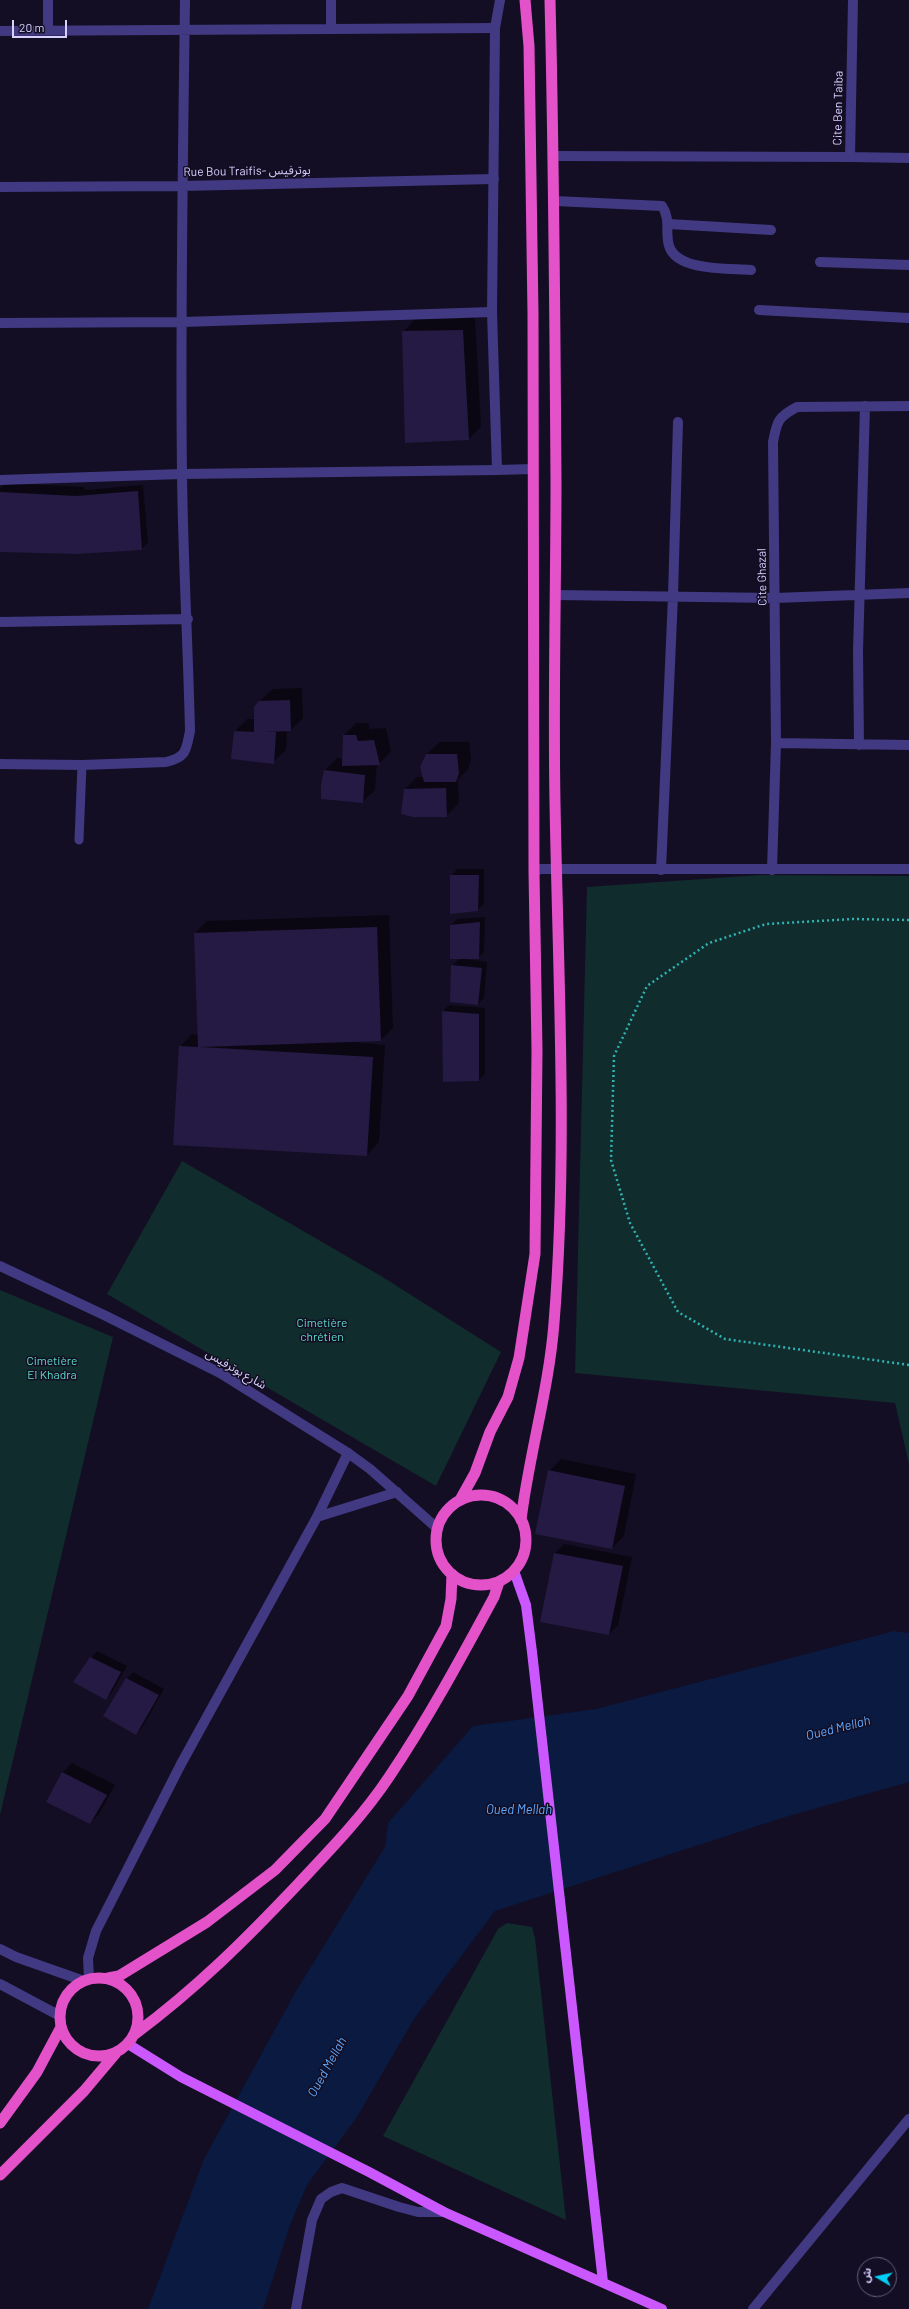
<!DOCTYPE html>
<html>
<head>
<meta charset="utf-8">
<style>
	body { margin:0 }
	#map { position:relative; width:909px; height:2309px; overflow:hidden; background:#130e23; font-family:Barlow,"Noto Sans Arabic",sans-serif }
	canvas { display:block }
	.north { position:absolute; left:857px; top:2257px; width:40px; height:40px; box-sizing:border-box; background:#130e23; border:1px solid #625c7b; border-radius:50%; rotate:279deg; font-size:11px; font-weight:700; line-height:16px; text-align:center; color:#d8d0ff }
	.north::after { content:''; display:block; margin:auto; width:14px; height:18px; background:#02d0f8; clip-path:polygon(50% 0,100% 100%,50% 72%,0 100%) }
	.scale { position:absolute; left:12px; top:20px; width:55px; height:18px; box-sizing:border-box; border:2px solid #d8d0ff; border-top:0; padding-left:5px; font-size:12px; line-height:14px; white-space:nowrap; color:#d8d0ff; -webkit-text-stroke:3px #130e23; paint-order:stroke }
</style>
</head>
<body>
<div id="map">
<canvas width="909" height="2309"></canvas>
<div class="north">ش</div>
<div class="scale">20 m</div>
</div>
<script>
const context = document.querySelector('canvas').getContext('2d');
context.lineJoin = 'round';
function fillPath(path, color) {
  context.fillStyle = color;
  context.fill(path, 'evenodd');
}
function trace(path, color, width, dash) {
  context.strokeStyle = color;
  context.lineWidth = width;
  context.lineCap = dash ? 'butt' : 'round';
  context.setLineDash(dash || []);
  context.stroke(path);
}
function write(font, color, halo, rows, align = 'center') {
  context.font = font + ' Barlow,"Noto Sans Arabic",sans-serif';
  context.lineWidth = 3;
  context.setLineDash([]);
  context.textBaseline = 'middle';
  context.strokeStyle = halo;
  context.fillStyle = color;
  for (const [text, x, y, turn = 0] of rows) {
    context.save();
    context.translate(x, y);
    context.rotate((+turn || 0) * Math.PI / 180);
    context.textAlign = isNaN(turn) ? turn : align;
    if (halo) context.strokeText(text, 0, 0);
    context.fillText(text, 0, 0);
    context.restore();
  }
}
const green = new Path2D(`
	M 760,875 L 909,876 L 909,1464 L 895,1403 L 575,1373 L 587,887 Z
	M 182,1161 L 381,1276 L 501,1352 L 436,1486 L 107,1294 Z
	M 0,1290 L 113,1337 L 0,1815 Z
	M 507,1923 L 532,1927 L 535,1938 L 566,2220 L 383,2136 L 498,1929 Z`);
const water = new Path2D(`
	M 894,1631 L 909,1633 L 909,1782 L 785,1817 L 495,1911 L 414,2019 L 357,2117 L 307,2185 L 290,2225 L 263,2309 L 148,2309 L 204,2159 L 296,1991 L 385,1847 L 388,1823 L 473,1726 L 596,1709 Z`);
const shadow = new Path2D(`
	M 475,318 L 481,426 L 469,439 L 403,332 L 415,319 Z
	M 5,483 L 84,487 L 85,490 L 143,485 L 148,543 L 141,549 L 0,551 L 0,488 Z
	M 302,688 L 303,718 L 291,730 L 287,730 L 286,750 L 273,762 L 235,731 L 247,719 L 255,719 L 260,701 L 273,689 Z
	M 356,723 L 368,723 L 370,729 L 386,728 L 391,751 L 379,764 L 377,764 L 375,790 L 362,802 L 325,770 L 337,758 L 343,759 L 344,735 Z
	M 439,742 L 469,742 L 471,760 L 468,769 L 458,780 L 459,803 L 446,816 L 405,789 L 417,777 L 423,777 L 427,754 Z
	M 457,869 L 484,869 L 484,904 L 477,910 L 451,876 Z
	M 389,915 L 393,1028 L 381,1040 L 345,1041 L 385,1045 L 379,1142 L 367,1155 L 180,1047 L 192,1034 L 198,1035 L 195,933 L 207,921 Z
	M 485,917 L 484,952 L 478,958 L 460,958 L 487,962 L 484,998 L 478,1004 L 452,966 L 460,958 L 451,925 L 457,919 Z
	M 449,1005 L 485,1008 L 485,1074 L 479,1080 L 444,1081 L 443,1011 Z
	M 561,1459 L 636,1474 L 624,1536 L 612,1548 L 549,1471 Z
	M 564,1544 L 632,1557 L 618,1625 L 609,1634 L 542,1621 L 555,1553 Z
	M 97,1651 L 127,1666 L 112,1692 L 106,1699 L 91,1658 Z
	M 133,1672 L 164,1689 L 142,1728 L 136,1734 L 127,1678 Z
	M 72,1763 L 115,1785 L 99,1814 L 90,1823 L 47,1801 L 63,1772 Z`);
const building = new Path2D(`
	M 463,330 L 469,440 L 405,443 L 402,331 Z
	M 138,491 L 142,550 L 77,554 L 0,552 L 0,492 L 76,496 Z
	M 290,700 L 291,731 L 264,732 L 276,732 L 274,764 L 231,759 L 234,731 L 254,732 L 254,707 L 259,701 Z
	M 343,735 L 356,735 L 358,741 L 374,740 L 380,765 L 342,766 Z
	M 426,754 L 457,754 L 459,773 L 456,782 L 424,782 L 420,767 Z
	M 324,770 L 365,775 L 363,803 L 321,799 L 321,785 Z
	M 446,788 L 447,817 L 413,817 L 401,814 L 404,789 Z
	M 450,875 L 479,875 L 478,911 L 450,914 Z
	M 480,922 L 479,959 L 450,959 L 450,925 Z
	M 377,927 L 381,1041 L 200,1047 L 373,1057 L 367,1156 L 173,1145 L 179,1046 L 198,1047 L 194,933 Z
	M 451,965 L 482,968 L 478,1005 L 450,1002 Z
	M 442,1011 L 479,1014 L 479,1081 L 443,1082 Z
	M 548,1470 L 625,1486 L 612,1549 L 535,1534 Z
	M 554,1553 L 623,1566 L 609,1635 L 540,1622 Z
	M 90,1657 L 121,1672 L 106,1700 L 73,1682 Z
	M 126,1678 L 159,1695 L 136,1735 L 103,1716 Z
	M 62,1772 L 107,1795 L 90,1824 L 46,1802 Z`);
const path = new Path2D(`
	M 909,920 L 853,919 L 766,924 L 709,943 L 647,986 L 614,1056 L 611,1160 L 630,1223 L 678,1312 L 725,1339 L 909,1365`);
const service = new Path2D(`
	M 79,840 L 82,765`);
const minor = new Path2D(`
	M 48,0 L 48,30
	M 331,0 L 331,29
	M 853,0 L 850,157 L 909,158
	M 0,31 L 495,28
	M 554,156 L 850,157
	M 0,187 L 182,186 L 494,179
	M 555,201 L 662,206 C 670,218 666,228 668,241 C 671,272 727,268 751,270
	M 669,224 L 771,230
	M 820,262 L 909,265
	M 759,310 L 909,318
	M 0,323 L 183,322 L 492,312
	M 0,480 L 182,474 L 497,470
	M 555,595 L 775,598 L 909,593
	M 0,622 L 188,619
	M 776,743 L 909,745
	M 859,745 L 858,651 L 865,406
	M 0,764 L 82,765 L 166,762 C 187,757 186,750 190,731 C 188,645 183,559 182,474 C 180,316 183,158 185,0
	M 661,870 L 673,596 L 678,422
	M 772,870 L 776,743 L 773,442 C 777,421 778,417 797,407 L 909,406
	M 317,1517 L 397,1492
	M 89,1979 L 88,1958 L 96,1931 L 122,1880 L 181,1764 L 317,1517 L 348,1453
	M 296,2309 L 312,2220 L 321,2199 L 331,2192 L 342,2188 L 399,2207 L 418,2212 L 444,2212
	M 753,2309 L 909,2119`);
const tertiary = new Path2D(`
	M 500,0 L 495,28 L 492,312 L 497,470 L 532,469
	M 534,872 L 540,869 L 909,869
	M 0,1266 L 106,1316 L 220,1373 L 348,1453 L 370,1469 L 438,1529
	M 0,1949 L 16,1957 L 84,1981
	M 0,1984 L 60,2016`);
const primary = new Path2D(`
	M 514,1571 L 526,1605 L 532,1652 L 603,2282
	M 128,2044 L 181,2077 L 369,2172 L 444,2212 L 662,2309`);
const trunk = new Path2D(`
	M436 1540a45 45 0 1 1 90 0a45 45 0 1 1-90 0Z
	M 460,1500 L 475,1473 L 490,1432 L 508,1397 L 519,1358 L 535,1254 L 537,1050 L 534,872 L 533,314 L 529,46 L 525,0
	M 521,1520 C 529,1454 549,1389 554,1323 C 568,1151 558,976 555,803 C 553,696 556,589 556,482 C 555,321 554,161 550,0
	M60 2017a39 39 0 1 1 78 0a39 39 0 1 1-78 0Z
	M 108,1978 L 119,1976 L 207,1922 L 275,1870 L 325,1819 L 408,1696 L 446,1626 L 451,1599 L 452,1574
	M 135,2034 C 197,1988 246,1939 299,1883 C 331,1849 363,1816 389,1777 C 428,1719 461,1658 494,1597 L 499,1582
	M 0,2123 L 37,2072 L 61,2027
	M 0,2175 L 84,2091 L 116,2053`);
const streetNames = [
	["Cite Ben Taiba",838,108,-89],
	["Rue Bou Traifis- بوترفيس",247,171,-1],
	["Cite Ghazal",762,577,-91],
	["شارع بوترفيس",236,1369,30]
];
const parkNames = [
	["Cimetière",322,1323],
	["chrétien",322,1337],
	["Cimetière",52,1361],
	["El Khadra",52,1375]
];
const waterNames = [
	["Oued Mellah",838,1728,-14],
	["Oued Mellah",519,1810],
	["Oued Mellah",327,2067,-61]
];
fillPath(green, '#112c2c');
fillPath(water, '#0a1a40');
fillPath(shadow, '#0007');
fillPath(building, '#251a43');
trace(path, '#2fb3b3', 2.5, [2, 3]);
trace(service, '#413981', 9);
trace(minor, '#413981', 10);
trace(tertiary, '#413981', 10);
trace(primary, '#ca58fe', 10);
trace(trunk, '#e452ca', 11);
write('12px', '#d8d0ff', '#130e23', streetNames);
write('12px', '#5cdec6', '#130e23', parkNames);
write('italic 13px', '#5faafe', '#130e23', waterNames);
</script>
</body>
</html>
